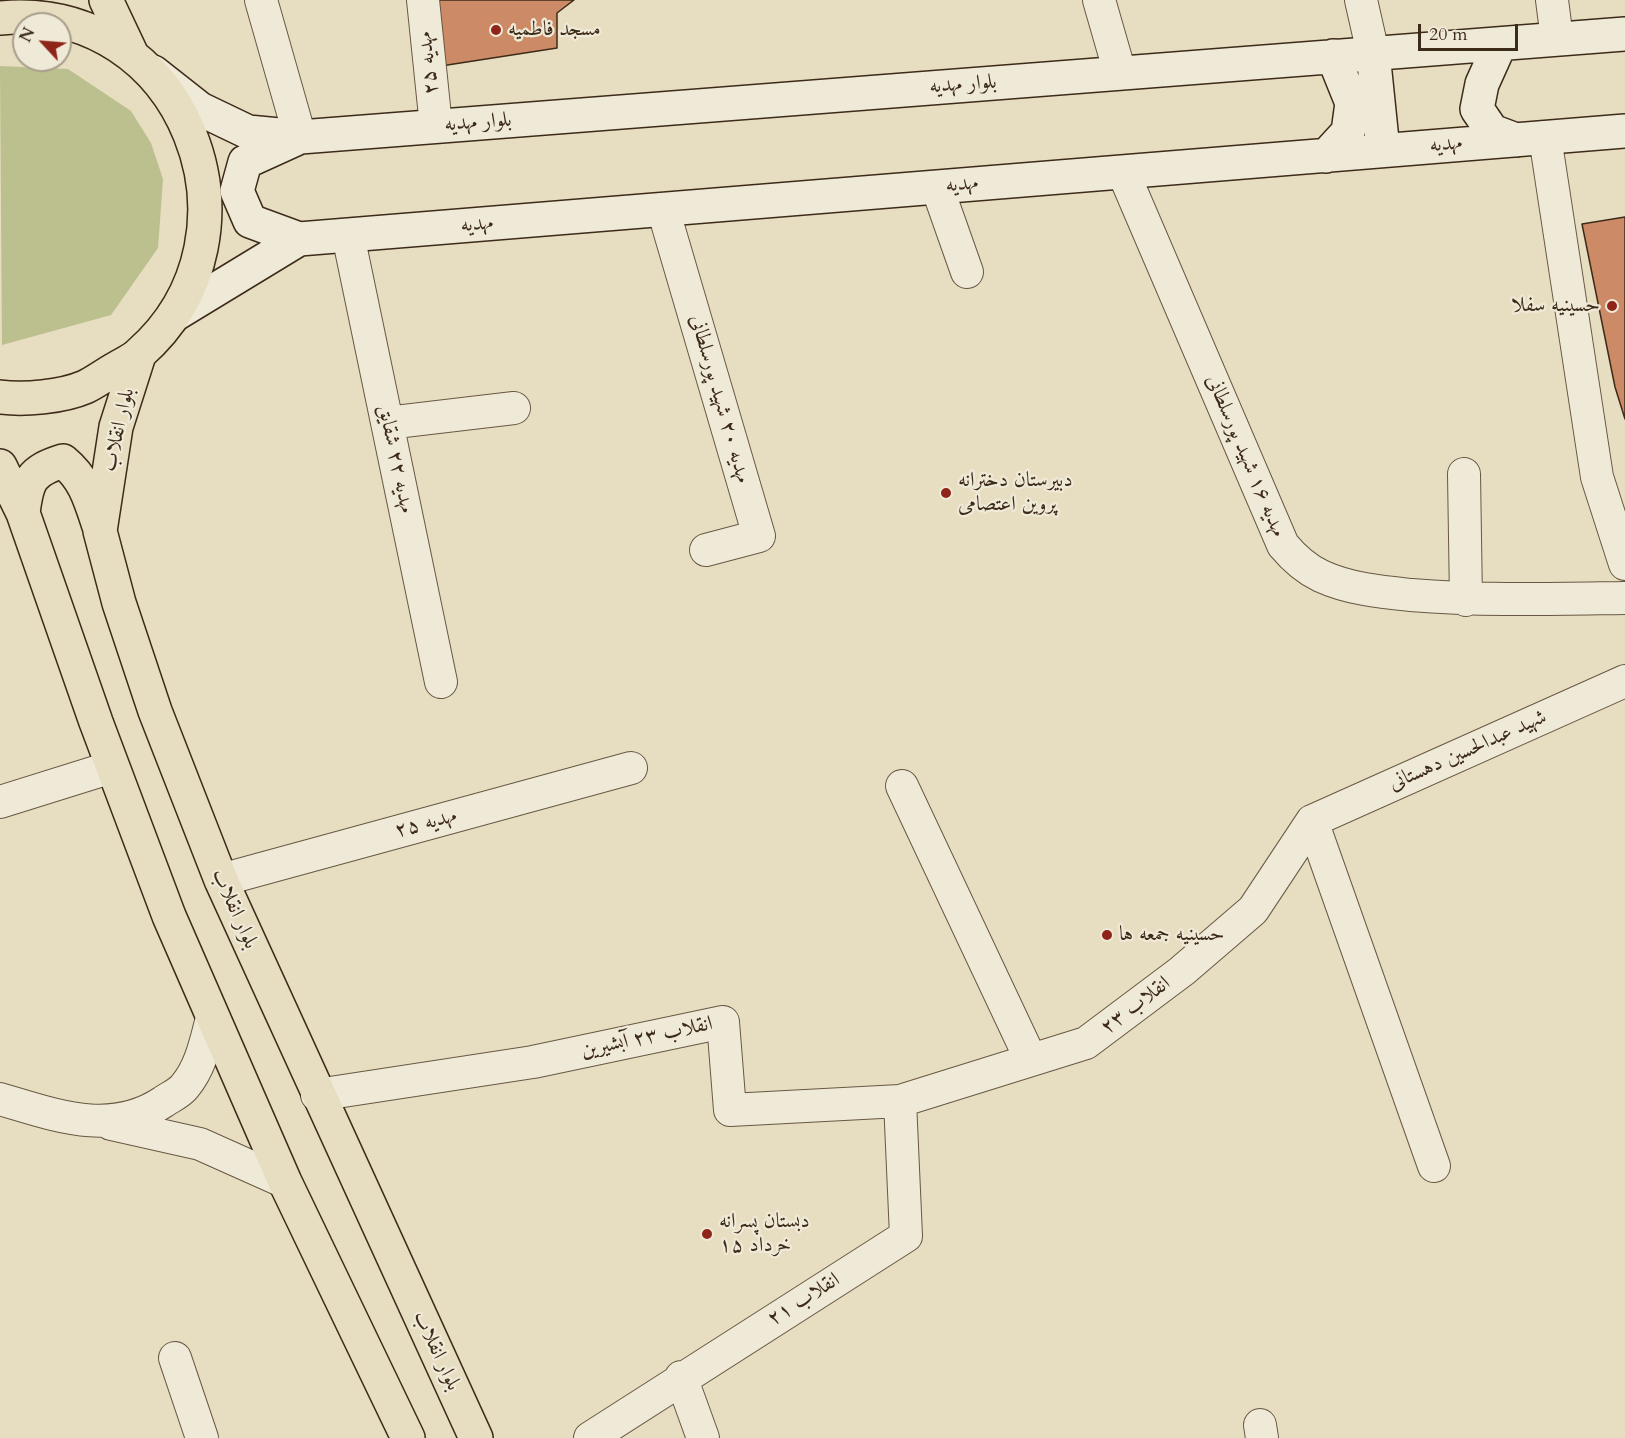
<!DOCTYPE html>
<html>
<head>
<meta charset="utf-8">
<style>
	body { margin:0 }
	#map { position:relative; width:1625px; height:1438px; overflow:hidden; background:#e7ddc1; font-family:Cardo,serif }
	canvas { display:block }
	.north { position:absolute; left:12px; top:12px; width:60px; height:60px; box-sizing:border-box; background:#efe9d7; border:2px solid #a89d8b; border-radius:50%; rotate:296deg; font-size:16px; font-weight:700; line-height:24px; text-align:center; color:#3d2b19 }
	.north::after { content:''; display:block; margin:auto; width:21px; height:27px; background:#8f2418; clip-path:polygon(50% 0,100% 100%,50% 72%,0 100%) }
	.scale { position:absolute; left:1418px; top:24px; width:100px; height:27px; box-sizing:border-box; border:3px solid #3d2b19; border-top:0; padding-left:8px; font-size:18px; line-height:21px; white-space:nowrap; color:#3d2b19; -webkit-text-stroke:4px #efe9d7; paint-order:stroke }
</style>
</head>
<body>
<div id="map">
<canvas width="1625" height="1438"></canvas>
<div class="north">N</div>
<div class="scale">20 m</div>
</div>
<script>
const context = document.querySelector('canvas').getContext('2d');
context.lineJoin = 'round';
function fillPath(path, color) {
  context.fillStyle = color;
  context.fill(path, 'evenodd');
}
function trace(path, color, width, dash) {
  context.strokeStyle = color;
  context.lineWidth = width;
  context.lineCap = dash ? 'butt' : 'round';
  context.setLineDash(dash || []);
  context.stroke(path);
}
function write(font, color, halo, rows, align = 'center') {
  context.font = font + ' Cardo,Amiri,serif';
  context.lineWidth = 4.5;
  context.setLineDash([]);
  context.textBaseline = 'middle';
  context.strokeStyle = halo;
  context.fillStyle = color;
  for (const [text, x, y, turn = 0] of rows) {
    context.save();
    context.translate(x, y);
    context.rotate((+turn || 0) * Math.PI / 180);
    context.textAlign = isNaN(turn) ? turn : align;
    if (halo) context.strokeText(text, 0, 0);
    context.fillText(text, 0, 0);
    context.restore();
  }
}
const green = new Path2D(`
	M 0,66 L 68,69 L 131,111 L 151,143 L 163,179 L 158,248 L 111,315 L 2,345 Z`);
const building = new Path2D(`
	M 431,0 L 574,0 L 557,13 L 557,48 L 441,66 Z
	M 1625,217 L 1625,419 L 1615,387 L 1582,224 Z`);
const street = new Path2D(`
	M 261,0 L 300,137
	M 423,0 L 436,126
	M 1099,0 L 1120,73
	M 1361,0 L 1373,53
	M 1552,0 L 1557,39
	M 1545,137 L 1597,477 L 1625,564
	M 1123,172 L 1283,545 C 1293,557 1306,569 1321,576 C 1349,589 1381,592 1411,595 C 1482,601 1553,599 1625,598
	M 937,187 L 967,272
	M 663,209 L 759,536 L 706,550
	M 348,235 L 441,682
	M 387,423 L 514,408
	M 1464,474 L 1466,600
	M 902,786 L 1031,1060
	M 0,802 L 112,767
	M 1312,821 L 1434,1166
	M 1312,821 L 1625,681
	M 221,880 L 631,768
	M 317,1095 L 533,1062 L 723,1022 L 730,1110 L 900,1101 L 1086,1043 L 1182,971 L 1253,910 L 1312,821
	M 0,1099 C 55,1115 110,1137 163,1102 C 170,1097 180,1093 185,1086 C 201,1067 206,1041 212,1018
	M 111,1124 L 200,1144 L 285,1182
	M 175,1358 L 202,1438
	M 681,1377 L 703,1438
	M 1260,1425 L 1262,1438
	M 590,1438 L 906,1236 L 900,1101`);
const secondary = new Path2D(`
	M 1500,44 L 1482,84 L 1477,109 L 1492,131 L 1516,140
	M 1373,53 L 1383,150
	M 153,72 L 200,109 L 248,132 L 300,137 L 1625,34
	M 300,137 L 245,162 L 237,191 L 250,221 L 299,239 L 1625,131
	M 1326,156 L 1348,132 L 1352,103 L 1333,56
	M 174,315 L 299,239`);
const primary = new Path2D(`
	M 106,0 L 132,55
	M 0,18 C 184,0 276,234 139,354 C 132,361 121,365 112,371 C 103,376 94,383 85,387 C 62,397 24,400 0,397
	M 139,355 L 116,427 L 100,531 L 119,603 L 155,711 L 221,880 L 476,1438
	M 0,466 L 23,513 L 96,722 L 169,916 L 285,1182 L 408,1438
	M 23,513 C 27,480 31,471 63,461 C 85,479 90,499 99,526`);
const markers = [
	[496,30,6,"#8f2418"],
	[1612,306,6,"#8f2418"],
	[946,493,6,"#8f2418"],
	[1107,935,6,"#8f2418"],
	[707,1234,6,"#8f2418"]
];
const poiNames = [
	["مسجد فاطمیه",508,30],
	["حسینیه سفلا",1600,306,"right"],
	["دبیرستان دخترانه",958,481],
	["پروین اعتصامی",958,505],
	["حسینیه جمعه ها",1119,935],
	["دبستان پسرانه",719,1222],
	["۱۵ خرداد",719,1246]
];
const streetNames = [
	["مهدیه ۲۵",429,63,-96],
	["بلوار مهدیه",963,85,-4],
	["بلوار مهدیه",478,123,-4],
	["مهدیه",1446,145,-5],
	["مهدیه",962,185,-5],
	["مهدیه",477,225,-5],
	["مهدیه ۲۰ شهید پورسلطانی",719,399,74],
	["بلوار انقلاب",119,430,-77],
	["مهدیه ۱۶ شهید پورسلطانی",1245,456,67],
	["مهدیه ۲۲ شقایق",395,459,78],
	["شهید عبدالحسین دهستانی",1468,751,-24],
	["مهدیه ۲۵",426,824,-15],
	["بلوار انقلاب",234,909,66],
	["انقلاب ۲۳",1136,1006,-37],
	["انقلاب ۲۳ آبشیرین",647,1038,-12],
	["انقلاب ۲۱",804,1300,-32],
	["بلوار انقلاب",436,1351,65]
];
fillPath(green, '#bcbf8e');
fillPath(building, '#cc8b66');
trace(building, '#3d2b19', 1.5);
trace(street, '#685843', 34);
trace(secondary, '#3d2b19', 36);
trace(primary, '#3d2b19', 36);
trace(street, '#efe9d7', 32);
trace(secondary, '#efe9d7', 33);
trace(primary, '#e7ddc1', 33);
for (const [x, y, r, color] of markers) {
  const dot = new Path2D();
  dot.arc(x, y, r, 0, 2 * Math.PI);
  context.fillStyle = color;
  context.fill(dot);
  trace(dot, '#efe9d7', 2);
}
write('21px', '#3d2b19', '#efe9d7', poiNames, 'left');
write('21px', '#3d2b19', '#efe9d7', streetNames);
</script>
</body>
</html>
